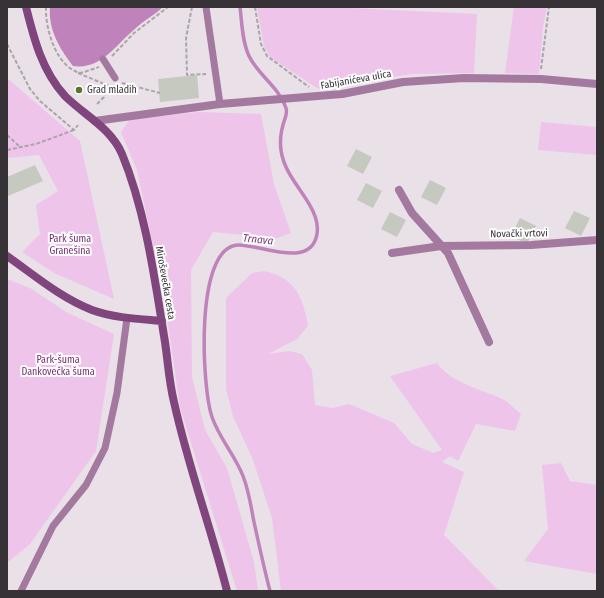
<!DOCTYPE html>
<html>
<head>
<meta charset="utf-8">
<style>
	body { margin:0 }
	#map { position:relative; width:604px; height:598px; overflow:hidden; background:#e9e0e8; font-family:"Fira Sans Condensed",sans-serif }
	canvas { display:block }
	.frame { position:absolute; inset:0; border:8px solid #363236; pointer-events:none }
</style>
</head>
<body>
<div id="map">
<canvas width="604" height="598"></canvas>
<div class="frame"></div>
</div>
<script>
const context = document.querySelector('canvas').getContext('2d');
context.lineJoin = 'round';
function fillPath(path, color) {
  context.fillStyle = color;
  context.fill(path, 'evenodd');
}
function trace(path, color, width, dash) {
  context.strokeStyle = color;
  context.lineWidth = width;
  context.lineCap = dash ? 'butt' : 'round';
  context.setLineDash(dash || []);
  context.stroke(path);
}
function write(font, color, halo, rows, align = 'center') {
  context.font = font + ' "Fira Sans Condensed",sans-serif';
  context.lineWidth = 4;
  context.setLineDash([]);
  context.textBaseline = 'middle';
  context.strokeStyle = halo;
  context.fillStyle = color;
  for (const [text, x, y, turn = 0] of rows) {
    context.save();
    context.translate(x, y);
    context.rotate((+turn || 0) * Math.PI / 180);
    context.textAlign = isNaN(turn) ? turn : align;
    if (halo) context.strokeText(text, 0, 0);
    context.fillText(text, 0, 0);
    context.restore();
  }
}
const green = new Path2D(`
	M 257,7 L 329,7 L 477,14 L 474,73 L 412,74 L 385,78 L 340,88 L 323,90 L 317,88 L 270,57 L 264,46 Z
	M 514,7 L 547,7 L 543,27 L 539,74 L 505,73 Z
	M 7,78 L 80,141 L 114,299 L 54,273 L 22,252 L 40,234 L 36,205 L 58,191 L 39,155 L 7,158 Z
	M 199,112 L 261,114 L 274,184 L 291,233 L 277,238 L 213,232 L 191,270 L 192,377 L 205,430 L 227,468 L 254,562 L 258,591 L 237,591 L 180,407 L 165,302 L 137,170 L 121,132 L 130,119 Z
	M 541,122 L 597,127 L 597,155 L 538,150 Z
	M 264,271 C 296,278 303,298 308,326 L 297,339 L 268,354 L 289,351 L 302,354 L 312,370 L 315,405 L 333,408 L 349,404 L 394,423 L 412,444 L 433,453 L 442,450 L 390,376 L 437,363 C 452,384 482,389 504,400 C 510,403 515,410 521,414 L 515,431 L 476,424 L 458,461 L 450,456 L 442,462 L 464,472 L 444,535 L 499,591 L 281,591 L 272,518 L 253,460 L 233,416 L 226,389 L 226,298 L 252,273 Z
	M 7,279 L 32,289 L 66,312 L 114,334 L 96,451 L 30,544 L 7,563 Z
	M 561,463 L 570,481 L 597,485 L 597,574 L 524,561 L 548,529 L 542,465 Z`);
const water = new Path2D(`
	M 50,7 L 163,7 C 155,15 144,20 136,28 C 116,44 102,70 73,66 C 60,49 48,30 50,7 Z`);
const stream = new Path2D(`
	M 240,7 C 242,23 242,41 249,56 C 258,75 279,87 286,108 C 288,114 284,120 283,125 C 279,139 280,154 286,167 C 295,188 321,210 317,234 C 311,270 259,244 238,245 C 194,247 202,388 212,417 C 219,438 235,455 243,476 C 249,491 251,507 254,522 C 259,545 264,568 270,591`);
const building = new Path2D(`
	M 197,75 L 199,98 L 160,102 L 158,79 Z
	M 356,149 L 372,157 L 363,174 L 347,166 Z
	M 35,165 L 43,181 L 8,196 L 7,177 Z
	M 430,180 L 446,188 L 437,205 L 421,197 Z
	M 366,183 L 382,191 L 373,208 L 357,200 Z
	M 574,211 L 590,218 L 581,236 L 565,228 Z
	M 390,212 L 406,220 L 397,237 L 381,229 Z
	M 520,218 L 536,226 L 527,244 L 511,236 Z`);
const path = new Path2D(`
	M 46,7 C 45,28 56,68 81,73 L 99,67
	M 192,7 L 186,38 L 187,75 L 206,74
	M 255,7 L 261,44 L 267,56 L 309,87
	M 7,44 L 30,89 L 40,101 L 74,130 L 78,125
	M 112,56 L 134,33 L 168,7
	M 541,69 L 549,7
	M 78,73 L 109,86
	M 122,83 L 160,93
	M 97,104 L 104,97 L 109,85
	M 7,135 L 20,147
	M 7,150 L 36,144 L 74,130`);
const lane = new Path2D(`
	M 206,7 L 220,104
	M 103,59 L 115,78
	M 21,591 L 53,526 L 86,485 L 105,448 L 117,393 L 127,318`);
const street = new Path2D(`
	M 95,121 L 220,104 L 342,94 L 403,82 L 464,78 L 541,79 L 597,84
	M 399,190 L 412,213 L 448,253 L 489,342
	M 392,253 L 441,246 L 531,245 L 597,240`);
const secondary = new Path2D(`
	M 26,7 C 34,39 42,71 65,96 C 84,115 111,128 122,154 C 146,212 155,281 165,342 C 168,362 169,382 174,402 C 188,466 211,528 227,591
	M 7,256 C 34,275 61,298 92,310 C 114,318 138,319 162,321`);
const markers = [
	[79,90,4,"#597529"]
];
const streetNames = [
	["Fabijanićeva ulica",356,80,-10],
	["Novački vrtovi",519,234,-1],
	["Miroševečka cesta",165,283,80]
];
const poiNames = [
	["Grad mladih",87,90]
];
const parkNames = [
	["Park šuma",70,239],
	["Granešina",70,251],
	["Park-šuma",58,360],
	["Dankovečka šuma",58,372]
];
const waterNames = [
	["Trnava",258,240,6]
];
fillPath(green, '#eec4ea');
fillPath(water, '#bf82ba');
trace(stream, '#bf82ba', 3.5);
fillPath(building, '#c5c9bf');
trace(path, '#aba4ab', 2, [4, 2]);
trace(lane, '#a3799f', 7);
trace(street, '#a3799f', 8);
trace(secondary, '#80457d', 8);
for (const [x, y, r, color] of markers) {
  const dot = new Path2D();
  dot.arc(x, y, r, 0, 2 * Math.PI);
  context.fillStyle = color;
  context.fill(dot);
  trace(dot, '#fff', 1.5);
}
write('10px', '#363236', '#fff', streetNames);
write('10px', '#363236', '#fff', poiNames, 'left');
write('10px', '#762e73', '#fff', parkNames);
write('italic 11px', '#7b3378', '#fff', waterNames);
</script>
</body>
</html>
